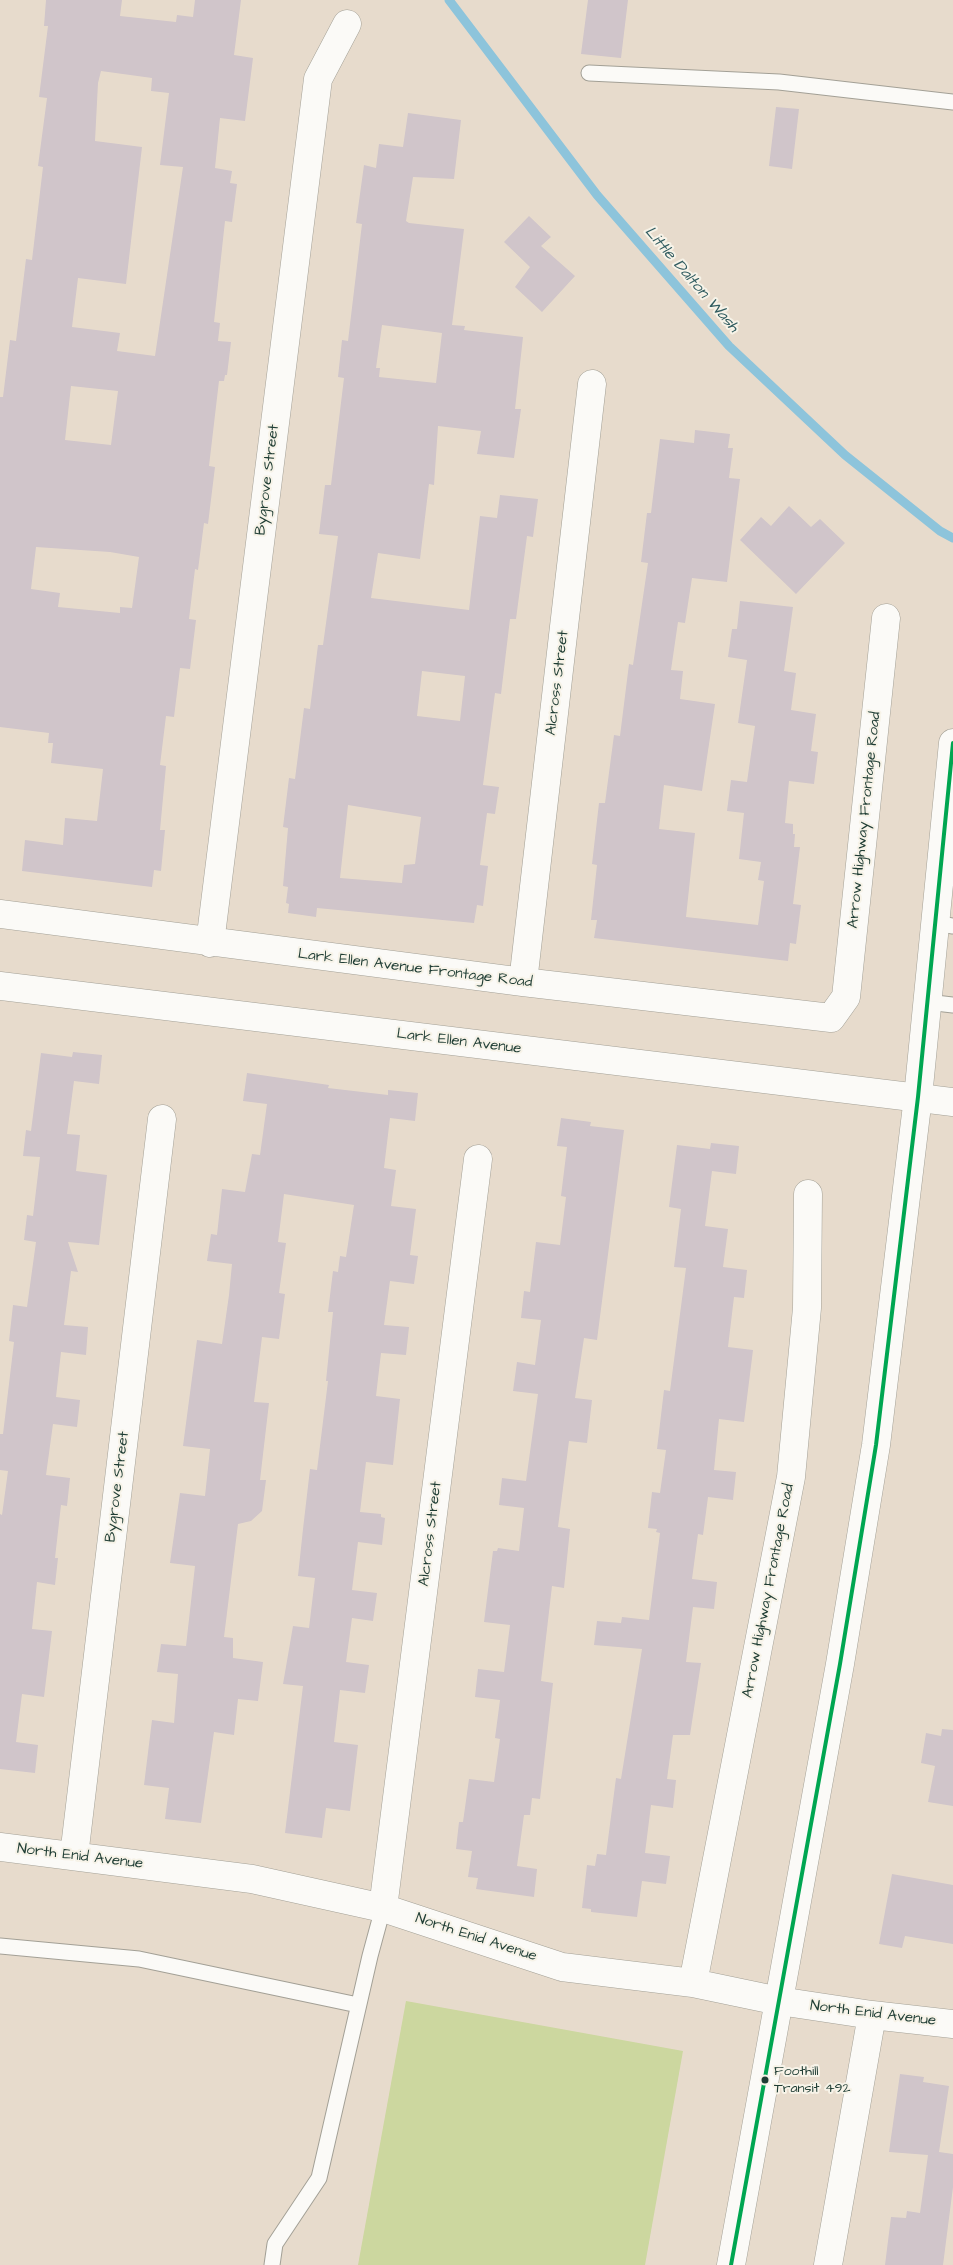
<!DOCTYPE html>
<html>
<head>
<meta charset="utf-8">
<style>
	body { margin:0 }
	canvas { display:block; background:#e7dbcc }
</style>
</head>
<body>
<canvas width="953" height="2265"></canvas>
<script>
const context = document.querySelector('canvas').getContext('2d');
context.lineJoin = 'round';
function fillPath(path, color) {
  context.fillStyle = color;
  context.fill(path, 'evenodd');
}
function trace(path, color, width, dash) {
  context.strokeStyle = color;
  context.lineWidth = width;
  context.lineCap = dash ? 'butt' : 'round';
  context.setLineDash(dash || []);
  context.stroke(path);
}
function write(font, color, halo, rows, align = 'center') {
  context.font = font + ' "Architects Daughter",sans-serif';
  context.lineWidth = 4;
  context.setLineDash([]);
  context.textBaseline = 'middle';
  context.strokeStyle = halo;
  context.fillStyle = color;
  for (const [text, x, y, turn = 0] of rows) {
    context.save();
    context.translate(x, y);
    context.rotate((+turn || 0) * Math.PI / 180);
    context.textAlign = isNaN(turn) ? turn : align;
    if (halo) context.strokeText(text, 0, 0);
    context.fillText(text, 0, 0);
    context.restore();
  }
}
const green = new Path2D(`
	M 406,2001 L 683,2051 L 645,2265 L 358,2265 Z`);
const stream = new Path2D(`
	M 449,0 L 597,195 L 729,346 L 845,455 L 940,531 L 953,538`);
const building = new Path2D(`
	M 46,0 L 122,0 L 120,16 L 176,22 L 177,15 L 193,17 L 195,0 L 241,0 L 234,55 L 253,58 L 245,121 L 220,118 L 215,168 L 232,171 L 230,183 L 237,184 L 232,222 L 225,221 L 214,322 L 220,323 L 218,341 L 231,342 L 227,375 L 225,375 L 224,381 L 219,381 L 209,466 L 215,467 L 208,524 L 204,523 L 198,570 L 195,569 L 189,619 L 196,620 L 190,669 L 180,668 L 174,717 L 166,716 L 160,765 L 166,766 L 160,830 L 165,830 L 161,871 L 154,870 L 152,887 L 22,871 L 25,840 L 63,845 L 65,818 L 97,821 L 103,769 L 51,763 L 53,743 L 48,743 L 49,733 L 0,727 L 0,397 L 3,397 L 10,340 L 16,341 L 26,259 L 32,260 L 43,167 L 38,166 L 47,98 L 39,97 L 48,26 L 44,26 ZM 101,71 L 152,78 L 151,91 L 169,93 L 160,165 L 183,167 L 155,356 L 117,351 L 120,333 L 72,327 L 78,278 L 126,284 L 142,147 L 95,141 L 98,83 ZM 71,386 L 118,391 L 111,445 L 65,440 ZM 36,547 L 110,552 L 139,557 L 132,608 L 120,607 L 120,613 L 58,607 L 60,593 L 31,589 Z
	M 588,0 L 628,0 L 621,58 L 581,54 Z
	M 776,107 L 799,109 L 792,169 L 769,166 Z
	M 408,113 L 461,120 L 454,179 L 413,177 L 406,221 L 409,223 L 464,229 L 452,325 L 465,326 L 464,330 L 523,337 L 515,409 L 521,409 L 514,458 L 477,454 L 481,431 L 438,426 L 434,485 L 429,484 L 420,559 L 378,553 L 371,598 L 469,610 L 480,516 L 497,518 L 500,495 L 538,499 L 533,537 L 527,536 L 516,619 L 510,619 L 501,694 L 495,693 L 483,785 L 499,787 L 495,814 L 487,813 L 480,865 L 488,866 L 483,906 L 477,905 L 474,923 L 317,908 L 316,917 L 288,913 L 289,904 L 286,903 L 288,887 L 283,886 L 288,828 L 283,827 L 289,778 L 295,779 L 304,708 L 310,709 L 318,645 L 323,645 L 338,536 L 319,534 L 325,485 L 331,485 L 344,378 L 338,377 L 342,340 L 348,341 L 362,224 L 356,223 L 364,165 L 376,168 L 379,144 L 403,147 ZM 382,325 L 442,333 L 436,383 L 379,377 L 380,368 L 376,368 ZM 422,671 L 465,676 L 460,721 L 417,716 ZM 348,805 L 421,817 L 415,864 L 404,865 L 402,883 L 340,878 Z
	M 529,216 L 551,237 L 541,246 L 575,276 L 542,312 L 515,287 L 530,267 L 504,242 Z
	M 695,430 L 730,434 L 728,448 L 733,448 L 729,478 L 740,479 L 727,582 L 692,578 L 685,623 L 678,622 L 671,670 L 683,671 L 680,699 L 715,704 L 702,791 L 664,785 L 659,829 L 695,833 L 686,917 L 758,925 L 764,881 L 758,880 L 761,862 L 739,859 L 744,813 L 727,811 L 731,780 L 747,782 L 755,726 L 738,723 L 747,660 L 728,657 L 732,629 L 737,629 L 740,601 L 793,607 L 784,671 L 796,673 L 791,710 L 816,714 L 811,751 L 818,752 L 814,784 L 789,781 L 785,823 L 793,824 L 793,834 L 795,834 L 794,847 L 800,847 L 793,904 L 801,905 L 796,944 L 790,943 L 788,961 L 594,938 L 597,920 L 591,920 L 597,865 L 592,864 L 599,803 L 605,803 L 614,735 L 620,736 L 629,664 L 633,665 L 648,563 L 641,562 L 647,513 L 651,513 L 660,439 L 694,443 Z
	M 789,506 L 811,527 L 820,519 L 845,543 L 796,594 L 740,540 L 761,517 L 771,526 Z
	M 73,1052 L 102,1055 L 99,1084 L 74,1081 L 67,1134 L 80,1135 L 76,1171 L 107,1175 L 99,1245 L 68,1242 L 78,1272 L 71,1271 L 64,1325 L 88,1327 L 86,1355 L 61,1352 L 56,1397 L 80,1400 L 77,1427 L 53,1424 L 46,1475 L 70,1478 L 67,1506 L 61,1505 L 55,1558 L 58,1558 L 55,1585 L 37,1582 L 32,1629 L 52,1631 L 44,1697 L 22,1694 L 16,1742 L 38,1745 L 35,1773 L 0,1769 L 0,1514 L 2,1515 L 8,1471 L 0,1470 L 0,1434 L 3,1434 L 14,1342 L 9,1341 L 13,1305 L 27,1307 L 36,1242 L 24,1240 L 27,1215 L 33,1216 L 40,1157 L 23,1156 L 26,1130 L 31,1131 L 41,1053 L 72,1057 Z
	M 247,1073 L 329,1085 L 328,1088 L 388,1095 L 388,1090 L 418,1093 L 415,1121 L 390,1118 L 384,1168 L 396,1170 L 391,1206 L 416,1209 L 410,1255 L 418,1256 L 414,1284 L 390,1281 L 384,1325 L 409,1327 L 406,1355 L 381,1353 L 376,1396 L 400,1399 L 393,1465 L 366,1462 L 360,1512 L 381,1514 L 381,1517 L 385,1518 L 382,1545 L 358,1542 L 352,1590 L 377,1593 L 373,1621 L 352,1618 L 346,1662 L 369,1665 L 365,1693 L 340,1690 L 334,1742 L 358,1745 L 350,1811 L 326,1808 L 322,1838 L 285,1833 L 303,1686 L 283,1684 L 293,1626 L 309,1628 L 315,1578 L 298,1576 L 303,1529 L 310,1469 L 317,1470 L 328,1381 L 326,1381 L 333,1312 L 328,1312 L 333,1271 L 338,1272 L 340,1256 L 346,1257 L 354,1205 L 284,1194 L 278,1242 L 286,1243 L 279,1293 L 285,1294 L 279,1339 L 262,1337 L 254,1402 L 269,1403 L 260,1480 L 266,1480 L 262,1511 L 251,1521 L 238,1524 L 224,1637 L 233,1638 L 233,1658 L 263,1662 L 258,1701 L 238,1699 L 234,1735 L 214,1732 L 201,1823 L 165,1819 L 169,1788 L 144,1785 L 152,1720 L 174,1723 L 178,1674 L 157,1672 L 161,1644 L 186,1646 L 195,1566 L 170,1563 L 180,1493 L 205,1496 L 210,1449 L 183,1446 L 197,1340 L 222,1344 L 229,1295 L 232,1264 L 207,1261 L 211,1234 L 217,1235 L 222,1189 L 245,1192 L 252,1154 L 260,1155 L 267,1104 L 243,1101 Z
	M 561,1118 L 591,1122 L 590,1126 L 624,1130 L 597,1340 L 584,1338 L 575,1398 L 592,1400 L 587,1443 L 569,1441 L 558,1527 L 570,1529 L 564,1588 L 552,1586 L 541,1681 L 553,1683 L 540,1799 L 532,1798 L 530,1815 L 524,1815 L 517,1866 L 537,1869 L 534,1897 L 476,1889 L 478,1878 L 468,1877 L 472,1851 L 456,1849 L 459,1822 L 463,1822 L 469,1779 L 494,1782 L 500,1739 L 495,1738 L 500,1700 L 475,1697 L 478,1669 L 504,1672 L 510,1625 L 484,1622 L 493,1551 L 497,1551 L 498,1548 L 519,1551 L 524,1508 L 499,1505 L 502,1478 L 526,1481 L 538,1394 L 513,1391 L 517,1362 L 535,1365 L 541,1320 L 521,1318 L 524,1291 L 530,1292 L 536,1242 L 560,1245 L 566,1197 L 561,1196 L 567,1147 L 557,1146 Z
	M 711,1143 L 739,1146 L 736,1174 L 712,1171 L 705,1226 L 728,1229 L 723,1267 L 747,1270 L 744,1298 L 734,1297 L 728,1347 L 753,1350 L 744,1422 L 719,1419 L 714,1470 L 736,1472 L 733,1500 L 708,1497 L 703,1535 L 698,1534 L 692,1579 L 717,1582 L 714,1609 L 693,1607 L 686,1662 L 701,1663 L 690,1735 L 673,1735 L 667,1779 L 676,1780 L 673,1808 L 651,1805 L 645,1853 L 670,1856 L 666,1884 L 642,1881 L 637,1917 L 591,1912 L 591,1909 L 582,1908 L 587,1865 L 595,1866 L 597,1854 L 606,1855 L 616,1778 L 621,1779 L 642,1649 L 594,1645 L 597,1621 L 621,1623 L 622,1617 L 649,1620 L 660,1533 L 656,1532 L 657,1529 L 648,1528 L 652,1492 L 660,1493 L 666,1450 L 657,1449 L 664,1390 L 670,1391 L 686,1268 L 674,1267 L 681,1209 L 669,1207 L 677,1145 L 710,1149 Z
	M 942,1729 L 953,1730 L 953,1806 L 928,1802 L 935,1766 L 921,1763 L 926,1733 L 941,1736 Z
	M 892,1874 L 953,1885 L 953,1944 L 905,1936 L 902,1948 L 879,1944 Z
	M 900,2074 L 924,2077 L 923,2082 L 949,2086 L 939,2152 L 953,2154 L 953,2187 L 943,2265 L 885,2265 L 891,2217 L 906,2218 L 907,2211 L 920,2213 L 928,2155 L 889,2152 Z`);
const lane = new Path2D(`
	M 589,73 L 779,82 L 953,102
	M 935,923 L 953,926
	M 927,1002 L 953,1005
	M 0,1946 L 139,1959 L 358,2005
	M 272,2265 L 275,2244 L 319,2178 L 370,1956 L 383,1908`);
const street = new Path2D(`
	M 0,914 L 523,982 L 831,1018 L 846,997 L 886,618
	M 210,943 L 318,79 L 347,24
	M 523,982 L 592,384
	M 0,1847 L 252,1879 L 383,1908 L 562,1967 L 693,1983 L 779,2001 L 872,2015 L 953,2024
	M 74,1856 L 162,1119
	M 383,1908 L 478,1159
	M 693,1983 L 791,1477 L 807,1308 L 808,1194
	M 828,2265 L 872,2015`);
const secondary = new Path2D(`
	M 0,986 L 953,1102`);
const primary = new Path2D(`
	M 731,2265 L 840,1664 L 876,1445 L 918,1097 L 953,743`);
const bus1 = new Path2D(`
	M 731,2265 L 840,1664 L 876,1445 L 918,1097 L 953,743`);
const markers = [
	[765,2080,4.5,"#1f3d34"]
];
const busNames = [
	["Foothill",774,2072],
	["Transit 492",774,2089]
];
const streetNames = [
	["Bygrove Street",268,480,-83],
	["Alcross Street",558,683,-83],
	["Arrow Highway Frontage Road",865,820,-84],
	["Lark Ellen Avenue Frontage Road",415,969,7],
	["Lark Ellen Avenue",459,1042,7],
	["Bygrove Street",118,1487,-83],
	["Alcross Street",431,1534,-83],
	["Arrow Highway Frontage Road",769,1591,-79],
	["North Enid Avenue",80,1857,7],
	["North Enid Avenue",476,1938,18],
	["North Enid Avenue",873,2014,7]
];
const waterNames = [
	["Little Dalton Wash",691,280,49]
];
fillPath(green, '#ccd79f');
trace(stream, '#8dc4db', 9);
fillPath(building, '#d0c5ca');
trace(lane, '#a3a096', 17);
trace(street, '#a3a096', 29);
trace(secondary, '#a3a096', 29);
trace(primary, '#a3a096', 29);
trace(lane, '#fbfaf7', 15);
trace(street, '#fbfaf7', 28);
trace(secondary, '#fbfaf7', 28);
trace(primary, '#fbfaf7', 28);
trace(bus1, '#00a651', 4);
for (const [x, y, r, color] of markers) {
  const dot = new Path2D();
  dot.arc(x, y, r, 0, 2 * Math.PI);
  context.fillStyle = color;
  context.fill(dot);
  trace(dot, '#f7f3e8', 2);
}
write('14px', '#1f3d34', '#f7f3e8', busNames, 'left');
write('15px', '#1f3d34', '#f7f3e8', streetNames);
write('italic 16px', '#315c60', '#f7f3e8', waterNames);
</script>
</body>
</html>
